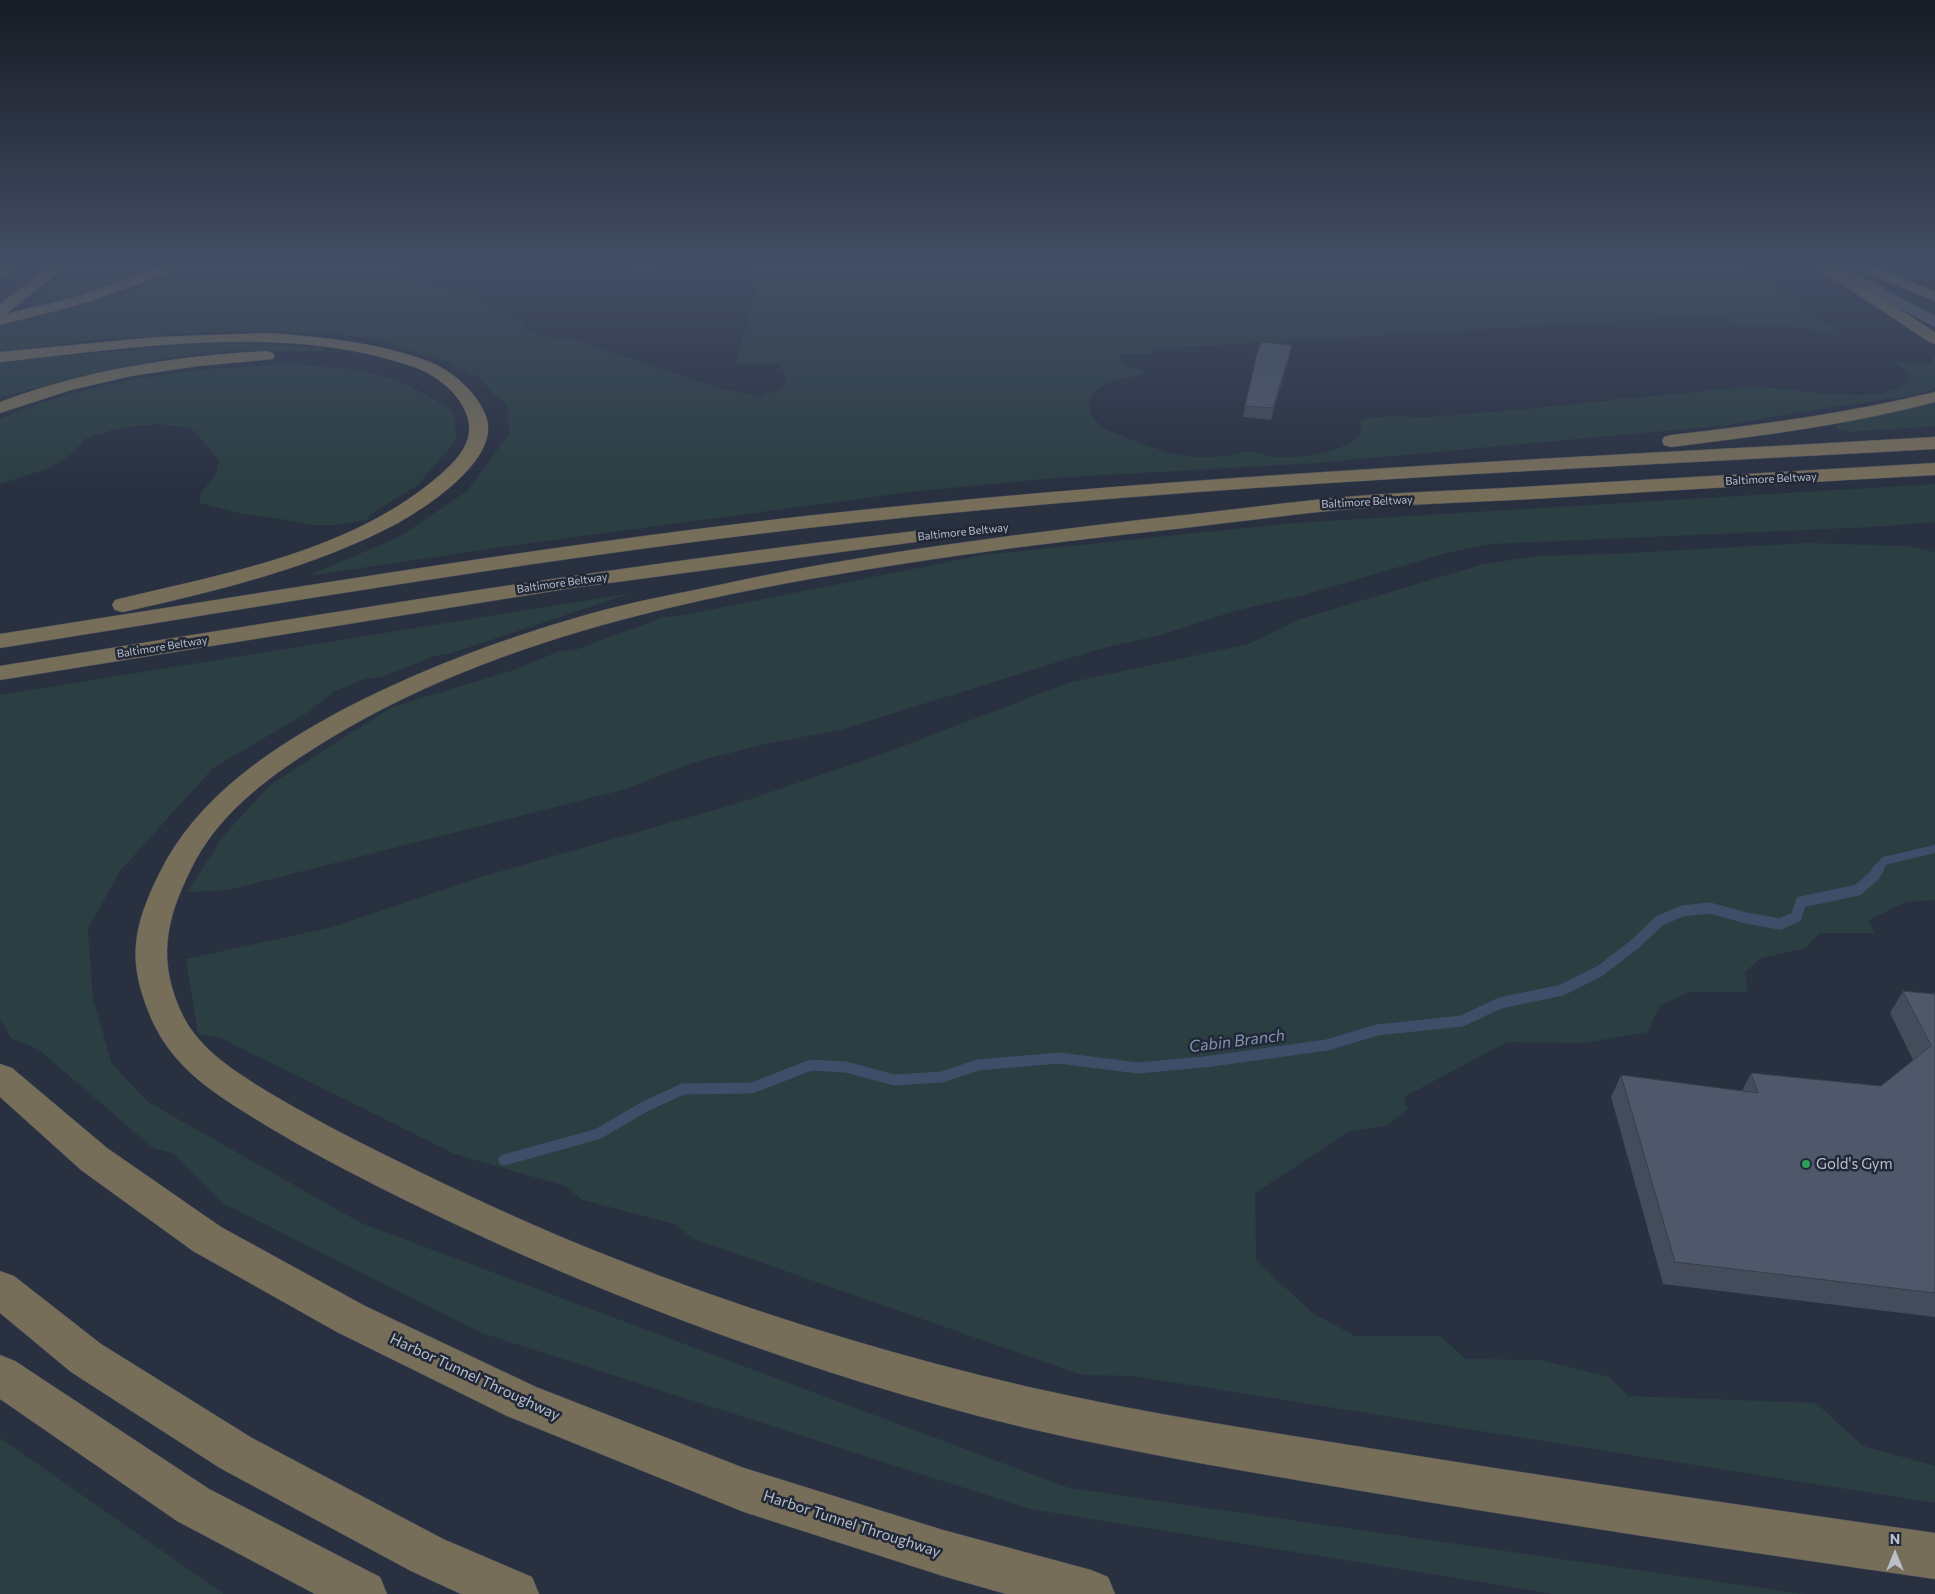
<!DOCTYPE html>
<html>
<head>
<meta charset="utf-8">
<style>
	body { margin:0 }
	#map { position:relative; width:1935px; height:1594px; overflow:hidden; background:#293141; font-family:Commissioner,sans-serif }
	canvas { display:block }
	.north { position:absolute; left:1870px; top:1529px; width:50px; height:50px; -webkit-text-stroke:4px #212837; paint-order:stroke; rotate:0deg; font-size:14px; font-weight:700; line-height:20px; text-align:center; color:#babfcb }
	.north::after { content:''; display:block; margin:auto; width:18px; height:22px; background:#babfcb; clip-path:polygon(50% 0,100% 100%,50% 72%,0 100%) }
</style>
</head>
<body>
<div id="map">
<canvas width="1935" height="1594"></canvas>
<div class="north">N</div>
</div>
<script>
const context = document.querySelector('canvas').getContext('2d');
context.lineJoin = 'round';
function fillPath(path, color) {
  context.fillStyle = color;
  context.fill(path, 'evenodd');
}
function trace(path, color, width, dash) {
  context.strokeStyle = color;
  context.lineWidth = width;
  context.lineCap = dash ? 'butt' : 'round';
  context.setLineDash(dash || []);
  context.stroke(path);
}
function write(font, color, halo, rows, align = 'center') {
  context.font = font + ' Commissioner,sans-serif';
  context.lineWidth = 5;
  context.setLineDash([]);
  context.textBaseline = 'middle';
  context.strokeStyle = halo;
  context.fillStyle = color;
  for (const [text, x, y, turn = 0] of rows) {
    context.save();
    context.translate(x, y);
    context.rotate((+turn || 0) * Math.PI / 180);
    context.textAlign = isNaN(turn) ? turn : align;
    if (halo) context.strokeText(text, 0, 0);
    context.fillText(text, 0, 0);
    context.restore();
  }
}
const green = new Path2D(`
	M 78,266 L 148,266 L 82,294 L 18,312 Z
	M 189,266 L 401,266 L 389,275 L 391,282 L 443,288 L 470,297 L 525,323 L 521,326 L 522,329 L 553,339 L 571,339 L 721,389 L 761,396 L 785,387 L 787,379 L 781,367 L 782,364 L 735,365 L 755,298 L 752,298 L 758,286 L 748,280 L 751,266 L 1738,266 L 1776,287 L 1844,336 L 1789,326 L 1739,326 L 1717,315 L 1152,349 L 1151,354 L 1118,355 L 1124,364 L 1143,371 L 1144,374 C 1128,379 1108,379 1095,391 C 1082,403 1092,421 1105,428 C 1121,437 1162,452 1180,455 C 1193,458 1212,458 1225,456 C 1235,455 1246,451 1255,452 C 1260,452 1265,455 1270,456 C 1297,460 1338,454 1360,436 L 1361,420 C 1384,414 1409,418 1433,417 C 1494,412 1555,406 1616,400 L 1615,396 L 1624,399 C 1666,395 1708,390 1750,387 C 1788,385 1885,411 1910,379 L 1906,371 L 1894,360 L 1910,365 L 1933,363 L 1933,354 L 1935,356 L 1935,388 L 1918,395 L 1811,410 L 1729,425 L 1317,463 L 1054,478 L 910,492 L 501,547 L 308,576 L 401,536 L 468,490 L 509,434 L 507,404 L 495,396 L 478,376 L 469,374 L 436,356 L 427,356 L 380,340 L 317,332 L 211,332 L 106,339 L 0,351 L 0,329 C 22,312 57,311 84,304 C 119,295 157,283 189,266 Z
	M 197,343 L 258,343 L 322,348 L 324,351 L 228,351 L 169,358 L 108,371 L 0,397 L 0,362 Z
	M 288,365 C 340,366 388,370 433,399 C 438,402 446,405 449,409 C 456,416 455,430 457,439 L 418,485 L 370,515 L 366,520 L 337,525 L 312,525 L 275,518 L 243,514 L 200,503 L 200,494 L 216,474 L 219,460 L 192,429 L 160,424 L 143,425 L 112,430 L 85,439 L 73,453 L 52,467 L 0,484 L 0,419 C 92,380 189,367 288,365 Z
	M 1935,402 L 1935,426 L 1848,432 L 1834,428 L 1842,423 Z
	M 1935,484 L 1935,522 L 1872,527 L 1491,544 L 1446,553 L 1304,595 L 1238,610 L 1164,634 L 1096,650 L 843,729 L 761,745 L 695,762 L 626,789 L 228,890 L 187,892 L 225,834 L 270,785 L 392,707 L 511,671 L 560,651 L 575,650 L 664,617 L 685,615 L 982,555 L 1295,523 Z
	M 1808,543 L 1906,546 L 1935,552 L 1935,900 L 1905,902 L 1869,920 L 1874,933 L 1819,933 L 1806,948 L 1761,958 L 1745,972 L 1748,992 L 1690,992 L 1659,1006 L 1648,1032 L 1583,1043 L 1507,1042 L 1404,1097 L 1408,1109 L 1386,1126 L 1350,1131 L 1255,1193 L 1256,1261 L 1314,1314 L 1355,1336 L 1440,1336 L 1466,1359 L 1540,1360 L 1609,1377 L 1628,1396 L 1816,1403 L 1863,1446 L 1935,1466 L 1935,1503 L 1133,1376 L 1082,1375 L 694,1239 L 674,1224 L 583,1200 L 565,1186 L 455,1154 L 221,1038 L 198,1034 L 186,959 L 333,927 L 481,877 L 742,802 L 882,754 L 1068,683 L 1249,644 L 1300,619 L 1484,564 L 1538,556 L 1612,554 Z
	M 632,593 L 452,653 L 432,657 L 381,677 L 365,679 L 335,691 L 305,714 L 213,768 L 120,871 L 88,929 L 93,999 L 112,1064 L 148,1102 L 361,1223 L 1069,1488 L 1803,1594 L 1554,1594 L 1030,1509 L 482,1333 L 223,1203 L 173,1153 L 153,1148 L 38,1049 L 11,1038 L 0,1019 L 0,695 Z
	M 0,1438 L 224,1594 L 0,1594 Z`);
const streamFar1 = new Path2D(`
	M 1879,869 L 1884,861 L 1935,849`);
const stream = new Path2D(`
	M 504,1160 L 598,1134 L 644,1107 L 683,1089 L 752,1088 L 811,1065 L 846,1067 L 894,1080 L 942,1077 L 978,1065 L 1059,1058 L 1138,1068 L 1204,1062 L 1327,1045 L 1377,1030 L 1462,1021 L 1500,1003 L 1562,990 L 1600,971 L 1635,944 L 1659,921 L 1682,911 L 1710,908 L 1746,918 L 1780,924 L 1796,917 L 1801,902 L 1858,890 L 1874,876 L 1879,868`);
const major = new Path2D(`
	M 1823,266 L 1841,266 L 1935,316 L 1935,327 L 1825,269 Z`);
const highway = new Path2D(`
	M 0,266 L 17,266 L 5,276 L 0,277 Z
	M 51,266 L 67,266 L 6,314 L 79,296 L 160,266 L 181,266 L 179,269 L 89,302 L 0,325 L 0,304 Z
	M 1815,266 L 1832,266 L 1935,332 L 1935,344 L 1929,342 Z
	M 1854,266 L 1874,266 L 1935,292 L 1935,301 L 1856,269 Z
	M 268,333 C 322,337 376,342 427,361 C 444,367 460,379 472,393 C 481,404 489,417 488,431 C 485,468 428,506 398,523 C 313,568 217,591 123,612 L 115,610 L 112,605 L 115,600 C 226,573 352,552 441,474 C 457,460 474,442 468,419 C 462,395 437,375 414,367 C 286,322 132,348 0,362 L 0,352 L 157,337 Z
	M 267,351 L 273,353 L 275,356 L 273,359 L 199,366 L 131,376 L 71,390 L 0,413 L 0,402 C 86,370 175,356 267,351 Z
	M 1935,392 L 1935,402 C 1848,425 1760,436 1671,447 L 1664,445 L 1662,441 L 1664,437 L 1671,435 C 1760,425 1848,413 1935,392 Z
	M 1935,437 L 1935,449 C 1574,469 1212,484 852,523 C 566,554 283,603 0,648 L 0,634 C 283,590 567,541 852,511 C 1212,473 1574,458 1935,437 Z
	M 1935,463 L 1935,475 C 1807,482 1678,490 1550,498 C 1479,502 1408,504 1338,510 C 1287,515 1236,522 1184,528 C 1108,536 1031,545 955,556 C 737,588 501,629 313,749 C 265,779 216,817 191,869 C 165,921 157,962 183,1016 C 201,1051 236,1072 268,1092 C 307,1115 346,1136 387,1156 C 462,1193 538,1229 616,1259 C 735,1306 859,1345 983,1376 C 1102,1406 1223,1425 1343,1444 C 1540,1476 1738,1505 1935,1533 L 1935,1579 C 1740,1551 1545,1522 1350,1489 C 1227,1468 1103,1448 982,1417 C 773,1361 569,1283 375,1185 C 334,1164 294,1143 254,1118 C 207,1089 167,1063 147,1008 C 127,956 135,924 158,876 C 196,797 271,748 346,708 C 428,666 515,634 604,610 C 642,600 681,593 719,585 C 861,554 1004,536 1148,519 C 1207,513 1266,505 1324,499 C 1389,492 1456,491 1521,487 C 1659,479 1797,471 1935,463 Z
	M 916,531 L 923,533 L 926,537 L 923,541 L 572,588 L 0,680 L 0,666 C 305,617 609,566 916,531 Z
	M 0,1064 L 12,1068 L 107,1148 L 221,1227 L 365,1306 L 536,1387 L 744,1468 L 943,1530 L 1091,1570 L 1108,1577 L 1115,1594 L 1006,1594 L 943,1576 L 744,1512 L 507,1416 L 337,1332 L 193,1251 L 81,1170 L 0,1097 Z
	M 0,1271 L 14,1276 L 101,1344 L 252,1438 L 443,1539 L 532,1577 L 539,1594 L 461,1594 L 411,1571 L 220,1468 L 71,1372 L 0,1313 Z
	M 0,1355 L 15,1361 L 209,1489 L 380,1577 L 387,1594 L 315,1594 L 177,1521 L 0,1399 Z`);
const wall = new Path2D(`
	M 629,266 L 659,266 L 659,268 L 629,268 Z
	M 1290,355 L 1271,420 L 1243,417 L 1245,406 Z
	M 1903,991 L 1935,994 L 1935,1317 L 1663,1284 L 1611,1097 L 1621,1075 L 1742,1091 L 1751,1073 L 1881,1086 L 1913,1060 L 1890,1013 Z`);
const shadedWall = new Path2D(`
	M 1292,345 L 1290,355 L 1271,420 L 1273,408 Z`);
const building = new Path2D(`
	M 1262,342 L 1292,345 L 1273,408 L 1245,406 L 1257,353 Z
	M 1903,991 L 1935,994 L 1935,1293 L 1675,1262 L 1621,1075 L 1758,1093 L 1751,1073 L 1881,1086 L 1931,1046 Z`);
const markers = [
	[1806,1164,5,"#2e9e5b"]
];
const farStreetnames = [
	["Baltimore Beltway",1771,479,-3],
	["Baltimore Beltway",1367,502,-3],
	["Baltimore Beltway",963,532,-6],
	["Baltimore Beltway",562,583,-8],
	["Baltimore Beltway",162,647,-9]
];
const nearPoinames = [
	["Gold's Gym",1816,1164]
];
const nearStreetnames = [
	["Harbor Tunnel Throughway",475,1377,25],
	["Harbor Tunnel Throughway",852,1524,18]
];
const nearWaternames = [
	["Cabin Branch",1237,1041,-7]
];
fillPath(green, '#2b3e42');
trace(streamFar1, '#404d69', 8);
trace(stream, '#404d69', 11);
trace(major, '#464c5a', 1);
trace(highway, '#474e5b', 1);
fillPath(major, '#5b6271');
fillPath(highway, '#776e5a');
fillPath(wall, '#444c5b');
fillPath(shadedWall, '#373e4a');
fillPath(building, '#4f586a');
trace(building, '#373e4a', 1);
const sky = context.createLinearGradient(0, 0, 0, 489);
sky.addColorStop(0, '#171b24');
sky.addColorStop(0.54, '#434e65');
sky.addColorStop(1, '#434e6500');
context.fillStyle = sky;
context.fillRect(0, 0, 1935, 489);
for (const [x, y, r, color] of markers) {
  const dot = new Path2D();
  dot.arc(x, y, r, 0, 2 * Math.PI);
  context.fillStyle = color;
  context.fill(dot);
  trace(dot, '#212837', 2);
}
write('11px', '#babfcb', '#212837', farStreetnames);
write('15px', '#babfcb', '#212837', nearPoinames, 'left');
write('15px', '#babfcb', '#212837', nearStreetnames);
write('italic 16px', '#8393b0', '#212837', nearWaternames);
</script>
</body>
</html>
